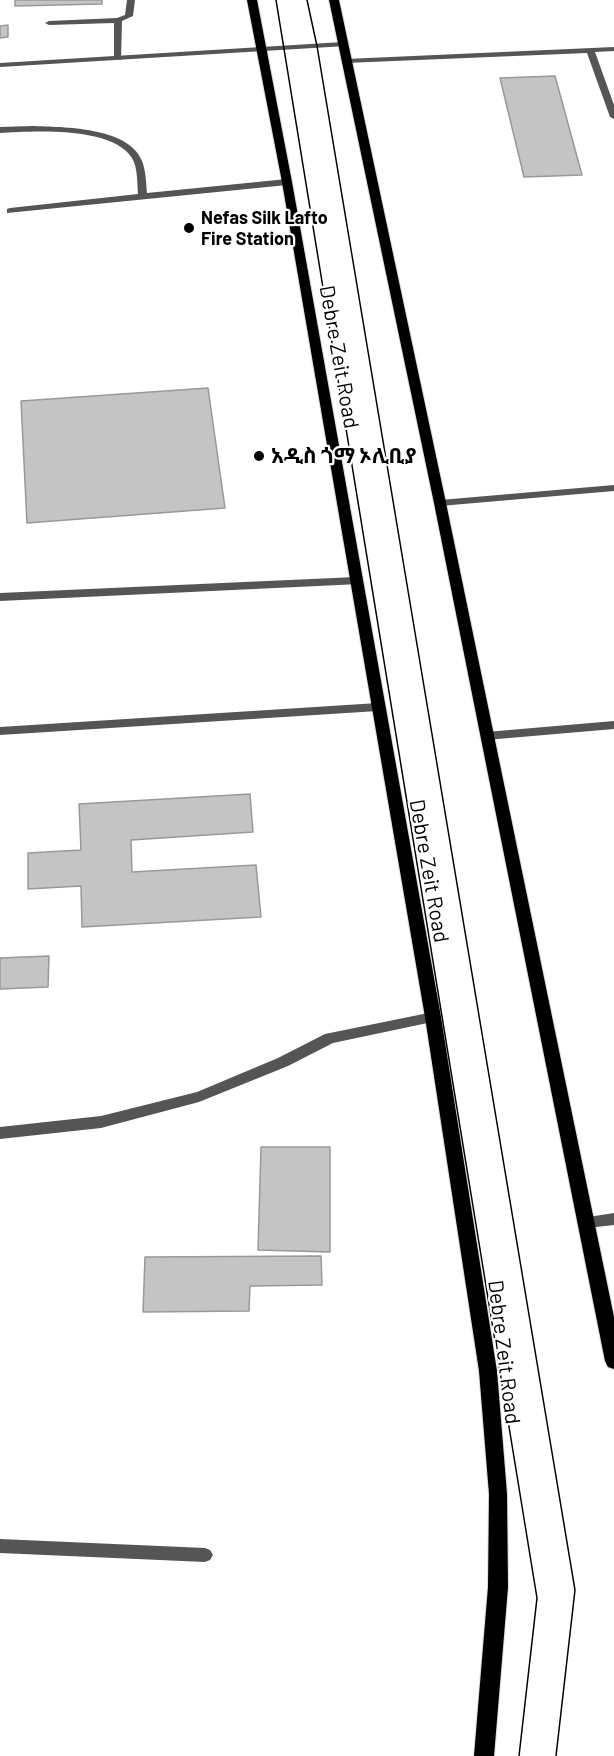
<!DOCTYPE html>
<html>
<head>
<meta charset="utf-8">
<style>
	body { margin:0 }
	canvas { display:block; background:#fff }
</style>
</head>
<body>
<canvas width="614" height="1756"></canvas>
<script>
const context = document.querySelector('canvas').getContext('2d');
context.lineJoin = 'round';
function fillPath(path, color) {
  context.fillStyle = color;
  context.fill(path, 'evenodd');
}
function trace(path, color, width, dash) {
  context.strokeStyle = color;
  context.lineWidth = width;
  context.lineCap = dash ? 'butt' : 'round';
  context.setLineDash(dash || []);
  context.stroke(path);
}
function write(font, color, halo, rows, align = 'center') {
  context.font = font + ' Barlow,"Noto Sans Ethiopic",sans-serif';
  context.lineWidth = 4.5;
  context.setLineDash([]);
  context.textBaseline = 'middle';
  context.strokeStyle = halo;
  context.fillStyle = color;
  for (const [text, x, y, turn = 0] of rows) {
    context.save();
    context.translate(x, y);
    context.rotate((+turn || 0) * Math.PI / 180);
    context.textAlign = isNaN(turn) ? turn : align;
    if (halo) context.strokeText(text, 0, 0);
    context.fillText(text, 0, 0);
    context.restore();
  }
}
const building = new Path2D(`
	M 15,0 L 102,0 L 102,4 L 15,6 Z
	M 8,25 L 8,37 L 0,38 L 0,26 Z
	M 555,76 L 582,175 L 524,177 L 500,78 Z
	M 208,388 L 225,508 L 27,523 L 21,401 Z
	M 250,794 L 253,832 L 131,840 L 132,872 L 256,865 L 261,917 L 82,927 L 81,886 L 28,889 L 28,853 L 81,850 L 79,804 Z
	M 49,956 L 48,987 L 0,989 L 0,958 Z
	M 261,1147 L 330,1147 L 330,1252 L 258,1250 Z
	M 321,1256 L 322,1285 L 250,1286 L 249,1311 L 143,1312 L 145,1257 Z`);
const lane = new Path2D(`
	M 127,0 L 135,0 L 133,16 L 122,21 L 121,60 L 114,58 L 114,23 L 49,25 L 45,23 L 49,21 L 117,18 L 125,15 Z
	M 614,47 L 614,51 L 595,52 L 614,105 L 614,119 L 610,117 L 587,53 L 346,63 L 342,61 L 346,59 Z
	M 32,126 C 63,127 129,127 142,161 C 146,171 146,183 147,193 L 287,179 L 291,182 L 287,185 L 7,213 L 7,209 L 10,208 L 138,194 C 137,183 138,168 132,158 C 112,126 33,131 0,133 L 0,127 Z
	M 614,485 L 614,491 L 440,506 L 435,503 L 440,500 Z
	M 356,577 L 361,581 L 360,584 L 0,601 L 0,593 Z
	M 378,703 L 384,707 L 378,711 L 0,735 L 0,727 Z
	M 614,721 L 614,729 L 486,740 L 480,736 L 486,732 Z
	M 433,1012 L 437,1013 L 439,1017 L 437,1021 L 333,1043 L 288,1066 L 199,1102 L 101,1128 L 0,1139 L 0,1127 L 101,1116 L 197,1092 L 278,1058 L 325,1034 Z
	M 614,1213 L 614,1225 L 587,1228 L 582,1226 L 580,1222 L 582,1218 Z
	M 0,1539 L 205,1548 L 210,1550 L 213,1555 L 210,1560 L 205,1562 L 0,1553 Z`);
const street = new Path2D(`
	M 343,42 L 346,42 L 346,46 L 0,67 L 0,63 Z`);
const primary = new Path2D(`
	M 247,0 L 257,0 L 292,182 L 441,1017 L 497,1371 L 507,1494 L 508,1587 L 494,1756 L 474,1756 L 488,1587 L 489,1494 L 479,1371 L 425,1017 L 282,182 Z
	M 329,0 L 339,0 L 446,503 L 614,1317 L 614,1369 L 608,1367 L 605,1361 L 434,503 Z`);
const tram = new Path2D(`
	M 276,0 L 537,1598 L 519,1756
	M 307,0 L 317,46 L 575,1590 L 556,1756`);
const markers = [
	[189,228,6,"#000"],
	[259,456,6,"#000"]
];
const farPoinames = [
	["Nefas Silk Lafto",201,218],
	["Fire Station",201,239]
];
const streetNames = [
	["Debre Zeit Road",339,357,80],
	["Debre Zeit Road",429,871,80],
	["Debre Zeit Road",504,1352,83]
];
const poiNames = [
	["አዲስ ጎማ ኦሊቢያ",271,456]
];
fillPath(building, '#c4c4c4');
trace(building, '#999', 1.5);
trace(primary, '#dbdbdb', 2);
fillPath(lane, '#555');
fillPath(street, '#555');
fillPath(primary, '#000');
trace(tram, '#000', 1.5);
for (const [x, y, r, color] of markers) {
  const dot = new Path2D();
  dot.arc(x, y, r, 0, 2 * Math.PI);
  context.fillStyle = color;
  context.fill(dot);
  trace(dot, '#fff', 2);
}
write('bold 18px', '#000', '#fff', farPoinames, 'left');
write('21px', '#000', '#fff', streetNames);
write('bold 21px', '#000', '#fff', poiNames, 'left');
</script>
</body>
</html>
